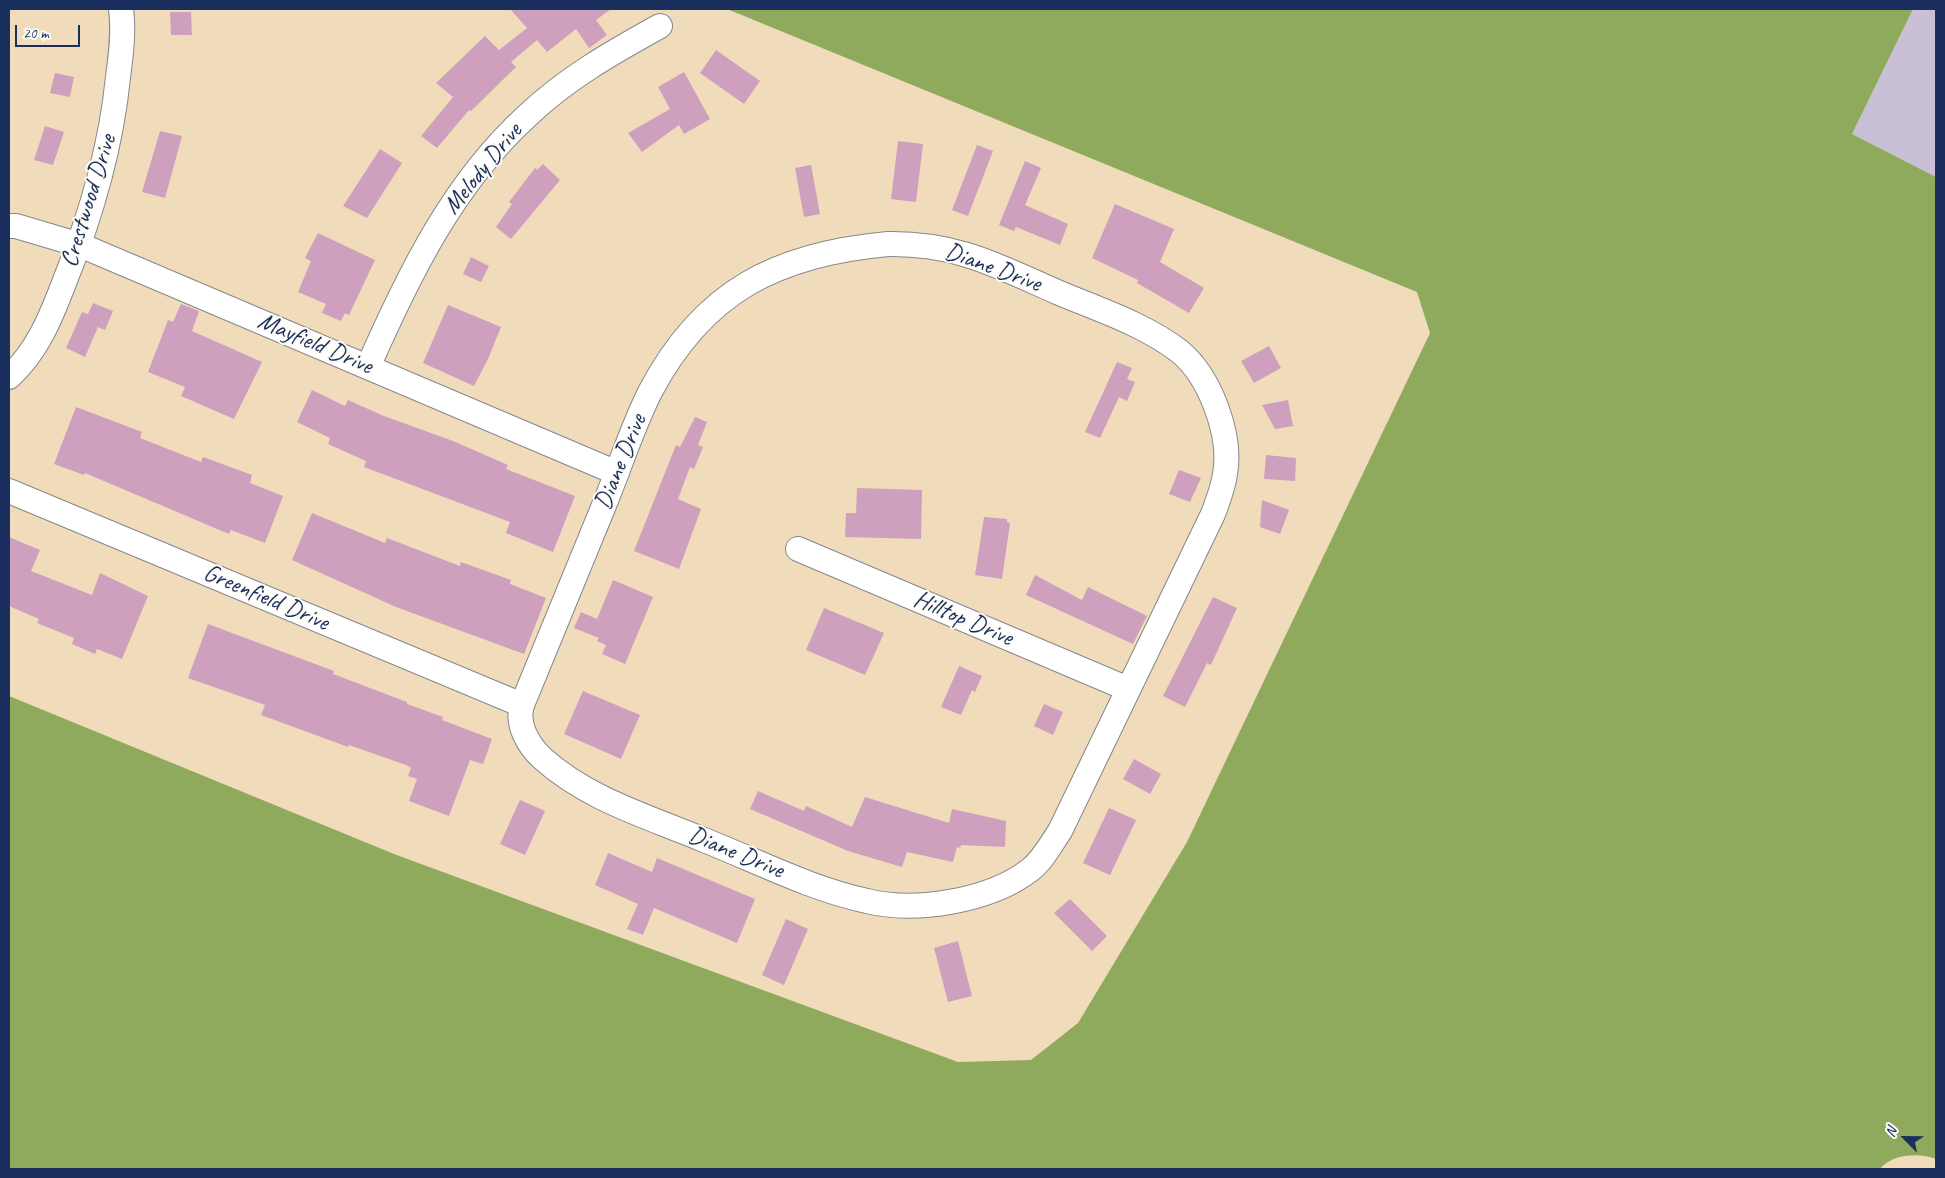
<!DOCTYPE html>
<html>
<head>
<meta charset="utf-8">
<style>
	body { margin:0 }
	#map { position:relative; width:1945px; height:1178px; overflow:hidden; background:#f0dcba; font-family:Caveat,sans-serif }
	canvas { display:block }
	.frame { position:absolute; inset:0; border:10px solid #1b2f5e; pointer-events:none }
	.north { position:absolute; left:1880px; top:1113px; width:50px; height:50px; -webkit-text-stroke:4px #fdfcf7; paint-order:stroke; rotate:293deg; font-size:14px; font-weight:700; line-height:20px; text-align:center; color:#1b2f5e }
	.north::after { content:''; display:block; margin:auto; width:18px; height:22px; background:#1b2f5e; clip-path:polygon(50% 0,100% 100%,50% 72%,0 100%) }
	.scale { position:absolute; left:15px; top:25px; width:65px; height:22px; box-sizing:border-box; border:2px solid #1b2f5e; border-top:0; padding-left:6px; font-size:15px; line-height:18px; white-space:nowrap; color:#1b2f5e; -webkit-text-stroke:4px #fdfcf7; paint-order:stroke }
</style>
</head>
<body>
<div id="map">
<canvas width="1945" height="1178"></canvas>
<div class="frame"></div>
<div class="north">N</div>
<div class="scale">20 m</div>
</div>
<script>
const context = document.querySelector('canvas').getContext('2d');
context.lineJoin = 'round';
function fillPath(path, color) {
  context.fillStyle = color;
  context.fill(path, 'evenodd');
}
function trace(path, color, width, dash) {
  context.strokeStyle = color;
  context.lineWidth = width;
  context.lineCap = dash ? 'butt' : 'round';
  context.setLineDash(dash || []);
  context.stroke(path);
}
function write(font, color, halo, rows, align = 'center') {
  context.font = font + ' Caveat,sans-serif';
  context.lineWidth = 4;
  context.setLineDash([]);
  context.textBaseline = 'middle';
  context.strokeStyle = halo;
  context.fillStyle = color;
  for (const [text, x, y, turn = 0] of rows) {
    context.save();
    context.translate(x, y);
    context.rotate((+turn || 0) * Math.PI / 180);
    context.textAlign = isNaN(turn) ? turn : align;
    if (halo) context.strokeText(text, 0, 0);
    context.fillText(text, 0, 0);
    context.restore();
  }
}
const industrial = new Path2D(`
	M 1913,9 L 1936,9 L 1936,177 L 1852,134 Z`);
const forest = new Path2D(`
	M 727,9 L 1913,9 L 1852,134 L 1936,177 L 1936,1159 C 1920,1152 1891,1154 1880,1169 L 9,1169 L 9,696 L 394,854 L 958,1062 L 1031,1060 L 1078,1023 L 1187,842 L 1430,333 L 1417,292 Z`);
const building = new Path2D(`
	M 510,9 L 611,9 L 596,20 L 607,35 L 589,48 L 576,29 L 547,52 L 537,40 L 511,62 L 516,67 L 471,111 L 469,110 L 437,148 L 421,136 L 453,97 L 436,83 L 485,36 L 499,50 L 527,28 Z
	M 170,12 L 191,12 L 192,35 L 171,35 Z
	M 716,50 L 760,81 L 744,104 L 700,73 Z
	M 684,72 L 710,119 L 684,134 L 679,125 L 642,152 L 628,133 L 670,109 L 658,87 Z
	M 55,73 L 74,77 L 70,97 L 50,93 Z
	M 45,126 L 64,132 L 53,165 L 34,160 Z
	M 160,131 L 182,136 L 165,198 L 142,192 Z
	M 898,141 L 923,144 L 916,202 L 891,199 Z
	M 977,145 L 993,151 L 968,216 L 952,210 Z
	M 380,149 L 402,163 L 367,218 L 343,206 Z
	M 1025,161 L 1041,168 L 1025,205 L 1068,224 L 1060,245 L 1016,227 L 1014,231 L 999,225 Z
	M 543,164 L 560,180 L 511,239 L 496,227 L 512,204 L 509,202 L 535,168 L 537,170 Z
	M 811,165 L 820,214 L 804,217 L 795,168 Z
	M 1115,204 L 1174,229 L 1160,262 L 1204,288 L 1189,313 L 1137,283 L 1138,280 L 1092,258 Z
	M 318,233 L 375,260 L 349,315 L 345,313 L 341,321 L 322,313 L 326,304 L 298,292 L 311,261 L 305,258 Z
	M 471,257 L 489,266 L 481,282 L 463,274 Z
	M 93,303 L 113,311 L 105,330 L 98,327 L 85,357 L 66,348 L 82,312 L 88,314 Z
	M 181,304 L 199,311 L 192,331 L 262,362 L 234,419 L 181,396 L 185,387 L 148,372 L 168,320 L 173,322 Z
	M 448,305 L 501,327 L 488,359 L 474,386 L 423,363 Z
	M 1269,346 L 1281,368 L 1254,383 L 1241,361 Z
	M 1117,362 L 1132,368 L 1127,379 L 1135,382 L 1127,401 L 1119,397 L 1100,438 L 1085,432 Z
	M 312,390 L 345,406 L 348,400 L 384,416 L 453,441 L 508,465 L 506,469 L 575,496 L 553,552 L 506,533 L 510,522 L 364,467 L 366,461 L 328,444 L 330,438 L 297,422 Z
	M 1288,400 L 1293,426 L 1275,429 L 1262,405 Z
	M 76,407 L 142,432 L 140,438 L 201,462 L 203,457 L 252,475 L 250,483 L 283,496 L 265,543 L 231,530 L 229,534 L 85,473 L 84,475 L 54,464 Z
	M 695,417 L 707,422 L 698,445 L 703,447 L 694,469 L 690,467 L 678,499 L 701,509 L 679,569 L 634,551 L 676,445 L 680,447 Z
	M 1266,455 L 1296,458 L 1295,481 L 1264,479 Z
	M 1179,470 L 1201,478 L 1190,502 L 1169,494 Z
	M 857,488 L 922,490 L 921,539 L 845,537 L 846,513 L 856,513 Z
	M 1262,500 L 1289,510 L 1280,534 L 1260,527 Z
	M 312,513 L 385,543 L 387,538 L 460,566 L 461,562 L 511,580 L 510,584 L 546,598 L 524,654 L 396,607 L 292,560 Z
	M 984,517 L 1007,519 L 1007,522 L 1010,523 L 1002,579 L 975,575 Z
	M 9,537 L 40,550 L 31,571 L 92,595 L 100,573 L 148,596 L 122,659 L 97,649 L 95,654 L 72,644 L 74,638 L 37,623 L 39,619 L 9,606 Z
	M 1035,575 L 1082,600 L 1088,587 L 1147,616 L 1133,644 L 1026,595 Z
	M 613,580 L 653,597 L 625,664 L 602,654 L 606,645 L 597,641 L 599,638 L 574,628 L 581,612 L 597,619 Z
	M 1213,597 L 1237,608 L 1211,665 L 1207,663 L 1185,707 L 1163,696 Z
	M 824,608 L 884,633 L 865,675 L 806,650 Z
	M 208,624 L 334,671 L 333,674 L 407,702 L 407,704 L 443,717 L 442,720 L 492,739 L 483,764 L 470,760 L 449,816 L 409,801 L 417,779 L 408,776 L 411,768 L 406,765 L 349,745 L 348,747 L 261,715 L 265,705 L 188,678 Z
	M 959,666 L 982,676 L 975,692 L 972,690 L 961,715 L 941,707 Z
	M 583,691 L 640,715 L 621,759 L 564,734 Z
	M 1044,704 L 1063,712 L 1053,735 L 1034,726 Z
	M 1134,759 L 1161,774 L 1150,794 L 1123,779 Z
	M 758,791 L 804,811 L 806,806 L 852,827 L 865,797 L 949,823 L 952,809 L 1006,821 L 1005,847 L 961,845 L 960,848 L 957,847 L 953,862 L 907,852 L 902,867 L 848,851 L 750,809 Z
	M 520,800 L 545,811 L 525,855 L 500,844 Z
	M 1109,808 L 1136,820 L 1110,875 L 1083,863 Z
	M 608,853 L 652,872 L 657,858 L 755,899 L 737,943 L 654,908 L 643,935 L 627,929 L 638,904 L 595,885 Z
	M 1070,899 L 1107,936 L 1092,951 L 1054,913 Z
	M 786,919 L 808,929 L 784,985 L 762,975 Z
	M 958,941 L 972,996 L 948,1002 L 934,948 Z`);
const street = new Path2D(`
	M 9,226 L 16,226 L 80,245 L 617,473
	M 888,244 C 956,243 996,265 1057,292 C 1097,309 1144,324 1179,351 C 1210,376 1232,435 1225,474 C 1223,488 1218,501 1213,514 L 1060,831 C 1051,844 1043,860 1030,870 C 990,901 915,913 867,901 C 811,889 757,861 704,840 C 649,817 587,799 542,758 C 528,745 516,724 522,705 C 550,636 579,567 607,498 C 621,463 633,426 650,392 C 703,291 777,254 888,244 Z
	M 368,367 C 408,276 453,183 528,115 C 567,78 613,52 660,26
	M 9,377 C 37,352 51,317 64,283 C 91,216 111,149 118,77 C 121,55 124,31 121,9
	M 9,491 L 522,705
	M 798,549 L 1128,689`);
const streetNames = [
	["Melody Drive",483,169,-51],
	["Crestwood Drive",89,201,-73],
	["Diane Drive",993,268,20],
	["Mayfield Drive",315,344,23],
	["Diane Drive",621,462,-68],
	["Greenfield Drive",266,598,23],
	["Hilltop Drive",963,619,23],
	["Diane Drive",736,853,22]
];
fillPath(industrial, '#c9bfd7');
fillPath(forest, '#8faa5c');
fillPath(building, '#cf9fbe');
trace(street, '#86868c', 26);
trace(street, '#fff', 24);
write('25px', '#1b2f5e', '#fdfcf7', streetNames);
</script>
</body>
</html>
